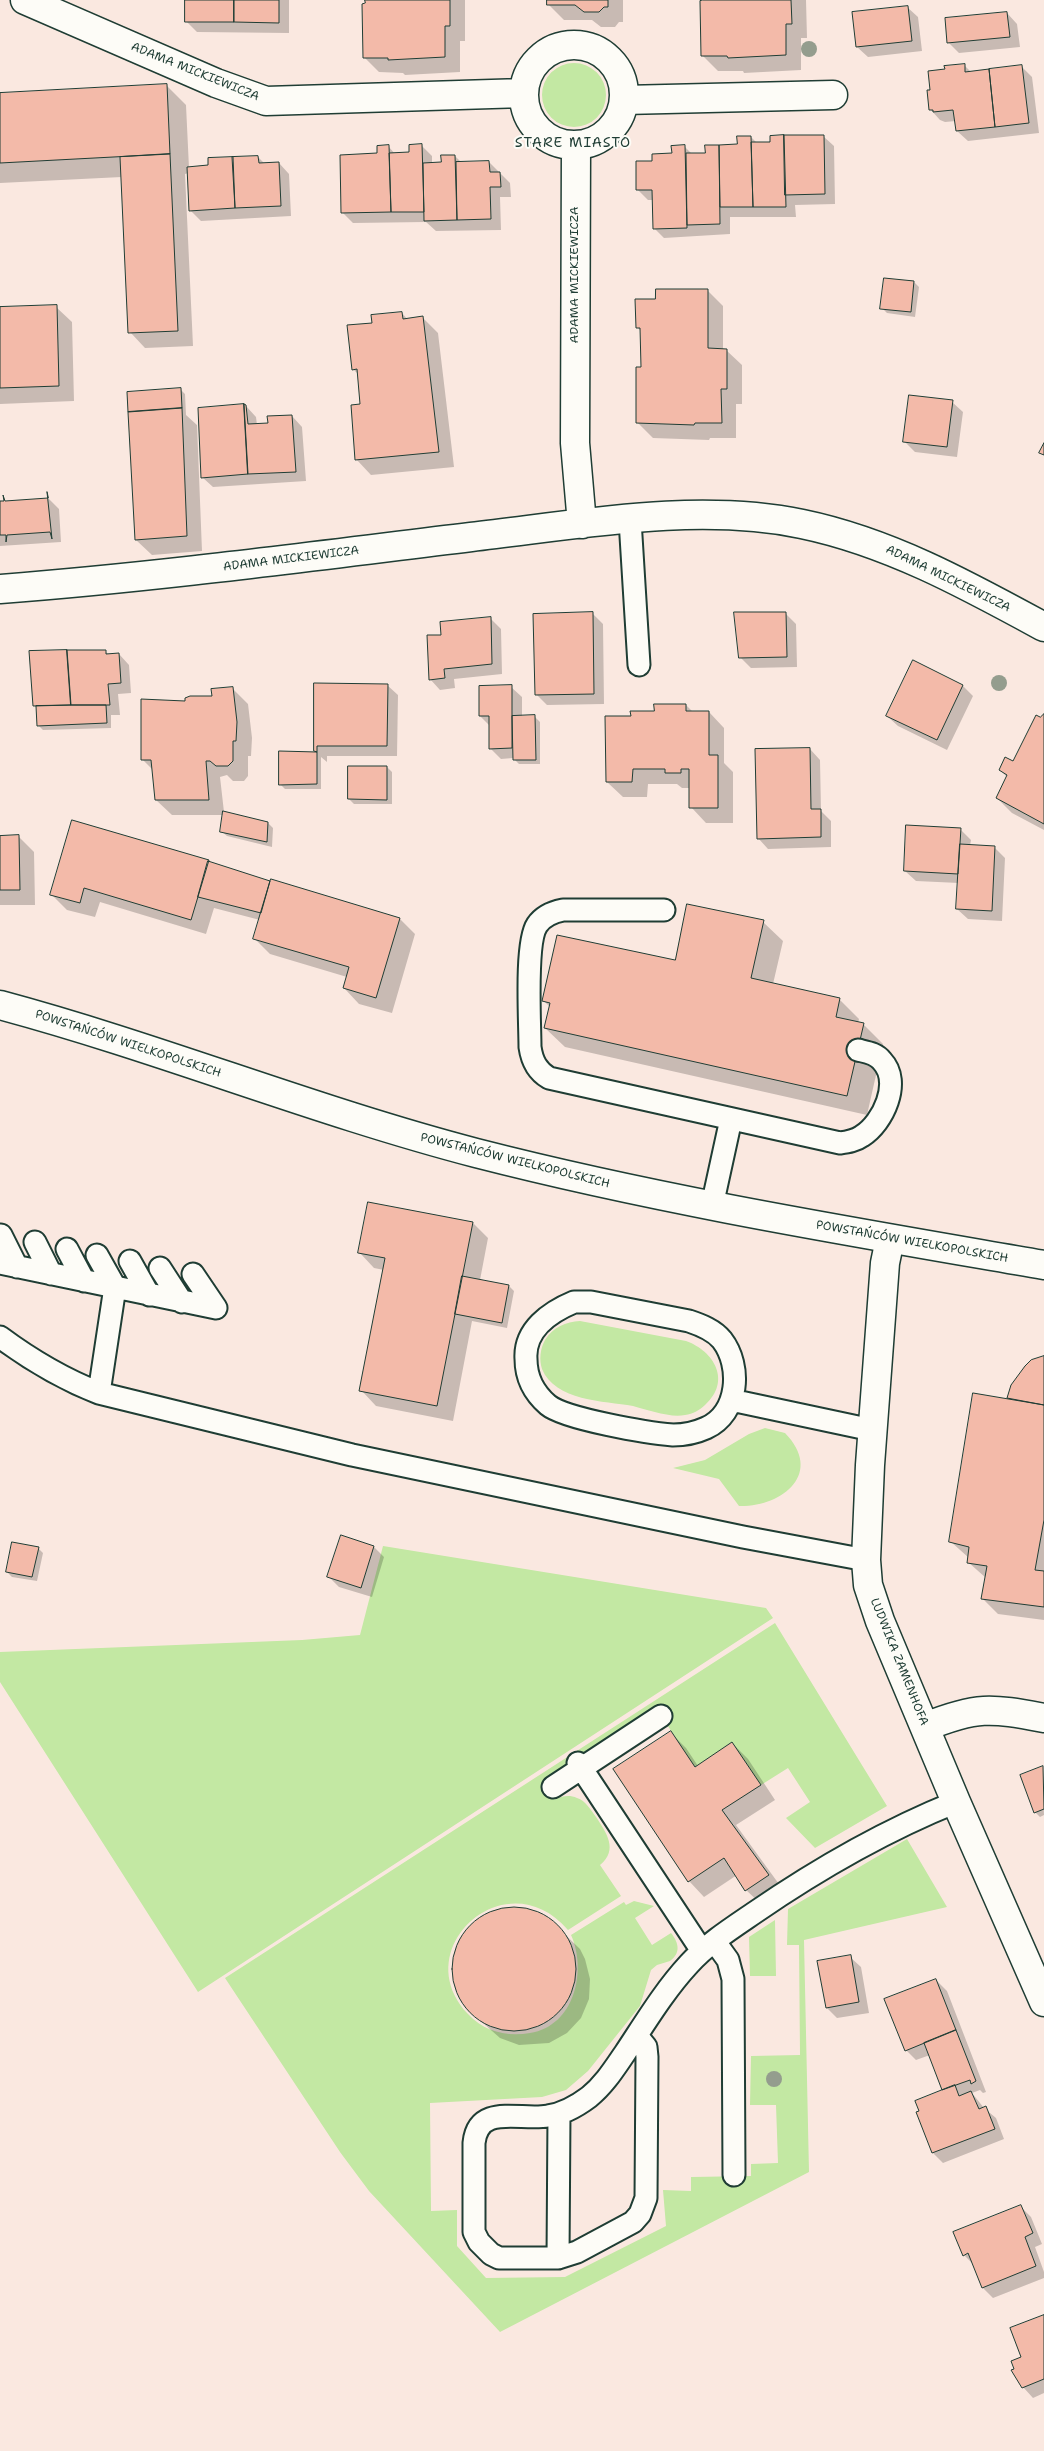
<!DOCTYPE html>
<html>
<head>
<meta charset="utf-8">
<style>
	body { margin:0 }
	canvas { display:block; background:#fae8e0 }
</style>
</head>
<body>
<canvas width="1044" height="2451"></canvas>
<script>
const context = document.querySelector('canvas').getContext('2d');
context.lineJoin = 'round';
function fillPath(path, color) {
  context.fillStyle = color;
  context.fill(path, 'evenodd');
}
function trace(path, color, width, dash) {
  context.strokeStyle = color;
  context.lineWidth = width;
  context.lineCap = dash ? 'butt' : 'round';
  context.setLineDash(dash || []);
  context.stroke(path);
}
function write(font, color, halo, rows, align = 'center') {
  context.font = font + ' "Shantell Sans",sans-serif';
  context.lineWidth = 4;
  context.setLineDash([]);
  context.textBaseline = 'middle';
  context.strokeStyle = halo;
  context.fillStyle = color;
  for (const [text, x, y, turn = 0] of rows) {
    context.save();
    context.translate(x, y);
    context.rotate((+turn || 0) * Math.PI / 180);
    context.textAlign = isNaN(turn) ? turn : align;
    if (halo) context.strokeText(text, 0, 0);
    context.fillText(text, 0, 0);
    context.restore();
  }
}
const green = new Path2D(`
	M542 95a32 32 0 1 1 64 0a32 32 0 1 1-64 0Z
	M 580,1321 L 686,1341 C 714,1351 732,1381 705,1405 C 700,1410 693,1414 685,1415 C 670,1418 648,1410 633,1406 C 604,1401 555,1401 542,1369 C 539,1360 540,1349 545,1340 C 553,1327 566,1322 580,1321 Z
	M 765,1428 L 785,1433 C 824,1473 783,1507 739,1506 L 719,1479 L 673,1468 L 705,1460 L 749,1434 Z
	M 383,1546 L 766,1608 L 773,1618 L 198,1992 L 0,1682 L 0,1652 L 302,1640 L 360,1635 Z
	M 775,1623 L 887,1806 L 815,1848 L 786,1818 L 810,1802 L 788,1768 L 761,1785 L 732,1742 L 695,1767 L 656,1708 L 545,1780 L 558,1798 C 564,1796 570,1795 577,1798 C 586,1801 590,1809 596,1817 C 606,1832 619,1850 600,1865 L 621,1896 L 568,1930 C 506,1858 406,1949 468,2014 C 485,2032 507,2037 530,2033 C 575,2026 587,1970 571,1935 L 624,1902 L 626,1905 L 634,1901 L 654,1906 L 635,1918 L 652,1945 L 671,1933 C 679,1943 681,1953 670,1961 L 657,1965 L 651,1970 L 640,2006 L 588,2071 L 566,2090 L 542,2097 L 430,2103 L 431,2211 L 457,2210 L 457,2246 L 486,2278 L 565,2277 L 666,2226 L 663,2190 L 691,2191 L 691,2177 L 751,2176 L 751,2164 L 778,2163 L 776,2105 L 750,2105 L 751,2056 L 800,2055 L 799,1945 L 787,1945 L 788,1909 L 907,1839 L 947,1907 L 804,1940 L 809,2172 L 500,2332 L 369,2191 L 340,2152 L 225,1978 Z
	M 775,1920 L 776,1976 L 750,1976 L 749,1937 Z`);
const shadow = new Path2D(`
	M 186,0 L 289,0 L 289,33 L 197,32 L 186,21 Z
	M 367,0 L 465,0 L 465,41 L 460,41 L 460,72 L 405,75 L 403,73 L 379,72 L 364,57 Z
	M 548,0 L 623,0 L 623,22 L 619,22 L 615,27 L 601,27 L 592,20 L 564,20 L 548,4 Z
	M 705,0 L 806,0 L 807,38 L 801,38 L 801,70 L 744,73 L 743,71 L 718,71 L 702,55 Z
	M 907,7 L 918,17 L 922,51 L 868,57 L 857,47 Z
	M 1007,13 L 1017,24 L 1020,47 L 959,53 L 948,42 Z
	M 964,65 L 972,73 L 1022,67 L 1032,77 L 1039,133 L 968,141 L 957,131 L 956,121 L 945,122 L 940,120 L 930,109 L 932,91 L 946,70 Z
	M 166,85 L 186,105 L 189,168 L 210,167 L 258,157 L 265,164 L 279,163 L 289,174 L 291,216 L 201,221 L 190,210 L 189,173 L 185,174 L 193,346 L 145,348 L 130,332 L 122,177 L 0,183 L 0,95 Z
	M 823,136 L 834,146 L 835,204 L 795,205 L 796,217 L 730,217 L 730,234 L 664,238 L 654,228 L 653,200 L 648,200 L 637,189 L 653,162 L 673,154 L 685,147 L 692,154 L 706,154 L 706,146 L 738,145 L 751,137 L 757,143 Z
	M 422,146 L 432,156 L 432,164 L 443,164 L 455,156 L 462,163 L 489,162 L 510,183 L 511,197 L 500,197 L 501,230 L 436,231 L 426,222 L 353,223 L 342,212 L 379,154 L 389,147 L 395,154 L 410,153 Z
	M 914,282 L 919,287 L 915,317 L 887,313 L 882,308 Z
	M 707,290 L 723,306 L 723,350 L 726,350 L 742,365 L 742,404 L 736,404 L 736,438 L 710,438 L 709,440 L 653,438 L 638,423 L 642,368 L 642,332 L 637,327 Z
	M 56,307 L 72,322 L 74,401 L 0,404 L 0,308 Z
	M 402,313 L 408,320 L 423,318 L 438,333 L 454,467 L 371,475 L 356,459 L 362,405 L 358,374 L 353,369 L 373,324 Z
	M 180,389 L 185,394 L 186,415 L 197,425 L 202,551 L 152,555 L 136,540 Z
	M 952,402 L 963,412 L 957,457 L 915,452 L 905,442 Z
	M 246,406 L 256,417 L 257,425 L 270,424 L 292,416 L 302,427 L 306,481 L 213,487 L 202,477 Z
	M 49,499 L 59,509 L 61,542 L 0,546 L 0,502 Z
	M 592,613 L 603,624 L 604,704 L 547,705 L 536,694 Z
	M 786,614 L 796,624 L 797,667 L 751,668 L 741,658 Z
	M 490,618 L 501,629 L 502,674 L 454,679 L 455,688 L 440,690 L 430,679 Z
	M 105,651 L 109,655 L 119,654 L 129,665 L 131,693 L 118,694 L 120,715 L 111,715 L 111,728 L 43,730 L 38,725 L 38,709 L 34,705 Z
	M 913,662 L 963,686 L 973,696 L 947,750 L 898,726 L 887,716 Z
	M 316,685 L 387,685 L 398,695 L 397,756 L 327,756 L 327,762 L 321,757 L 321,789 L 285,789 L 280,784 L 280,753 L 317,753 L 315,751 Z
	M 511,687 L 522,697 L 522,717 L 535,717 L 540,722 L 540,764 L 519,764 L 513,758 L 501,759 L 490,748 L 490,726 L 480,716 Z
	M 233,689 L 248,704 L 252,738 L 251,756 L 248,756 L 248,776 L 244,781 L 233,781 L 227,775 L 220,777 L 224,812 L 268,823 L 273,828 L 272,847 L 227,836 L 221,831 L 223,815 L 172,815 L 156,800 L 154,771 L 142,759 L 186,702 L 213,698 Z
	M 686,705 L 693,712 L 709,712 L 724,728 L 724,763 L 733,772 L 733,823 L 706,823 L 691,807 L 691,788 L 682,788 L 677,784 L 648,784 L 647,797 L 623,797 L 607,782 L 632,717 Z
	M 1044,716 L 1044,830 L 1012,813 L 997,798 L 1007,777 L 1000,770 L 1014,763 L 1040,719 Z
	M 810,749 L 820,760 L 821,811 L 831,821 L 831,847 L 768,849 L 758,838 Z
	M 387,767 L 392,772 L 392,804 L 354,804 L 349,799 Z
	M 73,822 L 271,883 L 272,881 L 400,919 L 415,934 L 392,1013 L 359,1004 L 344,988 L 347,977 L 270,954 L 255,939 L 260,920 L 214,908 L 206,934 L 100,902 L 95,917 L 67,910 L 52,895 Z
	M 960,829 L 971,840 L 970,846 L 994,847 L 1005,858 L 1002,921 L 968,919 L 957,909 L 959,883 L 916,881 L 905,871 Z
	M 18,836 L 34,852 L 35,905 L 0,905 L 0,837 Z
	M 763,922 L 783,941 L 773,984 L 839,999 L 859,1019 L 858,1023 L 863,1024 L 883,1044 L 867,1115 L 565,1047 L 545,1028 L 550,1007 L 544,1001 L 676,961 Z
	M 473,1223 L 488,1238 L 480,1280 L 509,1286 L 514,1291 L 507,1328 L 472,1321 L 453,1421 L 376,1406 L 361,1390 L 384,1270 L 374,1268 L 359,1252 Z
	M 1044,1357 L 1044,1620 L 998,1614 L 983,1599 L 986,1578 L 968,1562 L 969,1558 L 950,1541 L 1012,1385 Z
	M 374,1547 L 384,1557 L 372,1597 L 339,1587 L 329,1577 Z
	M 38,1548 L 43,1553 L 37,1581 L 12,1577 L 7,1572 Z
	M 671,1733 L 686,1748 L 698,1766 L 732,1743 L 748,1759 L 775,1800 L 736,1825 L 784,1891 L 762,1905 L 746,1890 L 737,1875 L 704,1897 L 689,1881 Z
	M 1042,1768 L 1044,1815 L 1040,1817 L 1035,1812 Z
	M 509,1908 L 530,1910 L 549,1919 L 580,1949 L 585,1959 L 590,1979 L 589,1999 L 581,2018 L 567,2033 L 549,2043 L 519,2045 L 500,2038 L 467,2009 L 454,1981 L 455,1951 L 465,1932 L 480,1918 L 499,1909 Z
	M 850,1957 L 861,1967 L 869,2013 L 837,2018 L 827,2008 Z
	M 936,1980 L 947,1991 L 986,2092 L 983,2093 L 980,2090 L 972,2093 L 984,2108 L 996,2118 L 1004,2139 L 943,2163 L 933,2153 L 944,2091 L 930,2055 L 916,2060 L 906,2050 Z
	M 1021,2207 L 1031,2217 L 1042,2244 L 1035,2247 L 1044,2272 L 1044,2278 L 993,2298 L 983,2288 L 974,2265 L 964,2255 Z
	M 1044,2316 L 1044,2393 L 1033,2398 L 1023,2387 L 1023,2357 Z`);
const building = new Path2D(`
	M 185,0 L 234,0 L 234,22 L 185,22 Z
	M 234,0 L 279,0 L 279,23 L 234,22 Z
	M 365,0 L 450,0 L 450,26 L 445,26 L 445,57 L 388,60 L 388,58 L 363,58 L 362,4 L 365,3 Z
	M 547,0 L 608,0 L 608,7 L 604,7 L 599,12 L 584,12 L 575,5 L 547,5 Z
	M 703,0 L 791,0 L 792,24 L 786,24 L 786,55 L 728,58 L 727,56 L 701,56 L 700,1 Z
	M 908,6 L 912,41 L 856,47 L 852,12 Z
	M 1007,12 L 1010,37 L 947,43 L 945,18 Z
	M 965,64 L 965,72 L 989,69 L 995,127 L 956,131 L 953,110 L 933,112 L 933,110 L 929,110 L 927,90 L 930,90 L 928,71 L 945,69 L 944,66 Z
	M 1022,65 L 1029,123 L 995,127 L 989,69 Z
	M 167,84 L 170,154 L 0,163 L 0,93 Z
	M 784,135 L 824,135 L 825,194 L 785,195 Z
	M 784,135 L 786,207 L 753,207 L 751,142 L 770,142 L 770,136 Z
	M 737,136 L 751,136 L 753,207 L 720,207 L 719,145 L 737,144 Z
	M 422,144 L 424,212 L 391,212 L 389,153 L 409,152 L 409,145 Z
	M 389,145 L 391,212 L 341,213 L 340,155 L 377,153 L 377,146 Z
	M 685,145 L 687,228 L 653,229 L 652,190 L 636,190 L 636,161 L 652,161 L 652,154 L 672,153 L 671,146 Z
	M 705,145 L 719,145 L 720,224 L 687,225 L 686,153 L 705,153 Z
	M 170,154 L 178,331 L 128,333 L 120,157 Z
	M 441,155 L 455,155 L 457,220 L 424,221 L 423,163 L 441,162 Z
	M 258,156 L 259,163 L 279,162 L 281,206 L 235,208 L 232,157 Z
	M 233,157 L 235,208 L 189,211 L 187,167 L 208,165 L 208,158 Z
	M 489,161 L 490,172 L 500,172 L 501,187 L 490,187 L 491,219 L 457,220 L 456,162 Z
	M 884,278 L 914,281 L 911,312 L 880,309 Z
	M 656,289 L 708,289 L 708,348 L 727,349 L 727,389 L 721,389 L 722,423 L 695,423 L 694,425 L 636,423 L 636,367 L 641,367 L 640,328 L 636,328 L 635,299 L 655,299 Z
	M 57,305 L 59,386 L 0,388 L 0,307 Z
	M 402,312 L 403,319 L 423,316 L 439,452 L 355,460 L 351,405 L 360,404 L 357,369 L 352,370 L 347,325 L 372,323 L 371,315 Z
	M 181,388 L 182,408 L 128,412 L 127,392 Z
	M 909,395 L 953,400 L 947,447 L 903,442 Z
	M 244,404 L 248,474 L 201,478 L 198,408 Z
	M 244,404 L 246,405 L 248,424 L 268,423 L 267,416 L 292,415 L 296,472 L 248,474 Z
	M 182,408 L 187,536 L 135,540 L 128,412 Z
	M 1044,443 L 1044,455 L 1039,453 Z
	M 47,492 L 52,539 L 50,532 L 7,535 L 6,542 L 6,535 L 0,535 L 0,501 L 4,501 L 3,495 L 5,501 L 48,498 Z
	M 593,612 L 594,694 L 535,695 L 533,614 Z
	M 734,612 L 786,612 L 787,657 L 739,658 Z
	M 491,617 L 492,664 L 444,669 L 445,678 L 429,680 L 427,635 L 441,635 L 440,622 Z
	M 67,650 L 71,705 L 33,706 L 29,651 Z
	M 67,650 L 106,650 L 106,654 L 119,653 L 121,683 L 108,684 L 110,705 L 71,705 Z
	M 913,660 L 963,685 L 937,740 L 886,716 Z
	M 314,683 L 388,684 L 387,746 L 317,746 L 317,752 L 314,751 Z
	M 512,685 L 512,748 L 489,749 L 489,716 L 479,716 L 479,686 Z
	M 233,687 L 237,722 L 236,741 L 233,741 L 233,761 L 228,766 L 216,766 L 210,761 L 206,761 L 209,800 L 155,800 L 151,760 L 141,760 L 141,699 L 185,701 L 185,698 L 190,696 L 212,696 L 211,689 Z
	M 654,704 L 686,704 L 686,711 L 709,711 L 709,755 L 718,755 L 718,808 L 689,808 L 689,769 L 681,769 L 681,773 L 665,773 L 665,769 L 633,769 L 632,782 L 606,782 L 605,716 L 631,716 L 630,711 L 654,711 Z
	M 71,705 L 106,705 L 107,723 L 37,726 L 36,706 Z
	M 1044,714 L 1044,824 L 996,798 L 1007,775 L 999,770 L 1005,757 L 1013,761 L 1036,715 L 1040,717 Z
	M 535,715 L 536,760 L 513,760 L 512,716 Z
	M 810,748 L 811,809 L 821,809 L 821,837 L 757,839 L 755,749 Z
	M 279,751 L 317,752 L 317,784 L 279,785 Z
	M 348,766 L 387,766 L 387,800 L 348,799 Z
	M 223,811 L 268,822 L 267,842 L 220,832 Z
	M 72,820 L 209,860 L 191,920 L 84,888 L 80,903 L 50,895 Z
	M 906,825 L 961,828 L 958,874 L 904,871 Z
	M 19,835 L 20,890 L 0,890 L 0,836 Z
	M 960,844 L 995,846 L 992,911 L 956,909 Z
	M 208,861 L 270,881 L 261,913 L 198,897 Z
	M 271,879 L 400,918 L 376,998 L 343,988 L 349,967 L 253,939 Z
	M 687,904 L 764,920 L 751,978 L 840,998 L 836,1017 L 864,1023 L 847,1096 L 544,1028 L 550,1003 L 542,1001 L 557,935 L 675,960 Z
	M 368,1202 L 473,1222 L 437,1406 L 359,1391 L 385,1258 L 358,1253 Z
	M 462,1276 L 509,1285 L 502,1323 L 455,1314 Z
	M 1044,1356 L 1044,1405 L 1007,1398 L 1011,1385 L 1025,1366 L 1031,1360 Z
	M 973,1393 L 1044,1405 L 1044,1520 L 1035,1570 L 1044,1571 L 1044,1607 L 981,1599 L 987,1566 L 967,1563 L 969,1547 L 949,1542 Z
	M 341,1535 L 374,1546 L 361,1588 L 327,1577 Z
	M 12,1542 L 39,1547 L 32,1577 L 6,1572 Z
	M 671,1731 L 695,1767 L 732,1742 L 761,1785 L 722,1810 L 769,1875 L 745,1891 L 724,1858 L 688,1882 L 613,1769 Z
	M 1043,1766 L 1044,1809 L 1034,1813 L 1020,1775 Z
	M452 1969a62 62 0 1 1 124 0a62 62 0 1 1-124 0Z
	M 851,1955 L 859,2002 L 826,2008 L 817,1961 Z
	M 936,1979 L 956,2030 L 905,2051 L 884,1999 Z
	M 956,2030 L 976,2081 L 971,2084 L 970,2080 L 942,2090 L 924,2043 Z
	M 955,2085 L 959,2096 L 971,2091 L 979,2109 L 986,2106 L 995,2129 L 932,2153 L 916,2112 L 919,2111 L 915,2101 Z
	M 1021,2205 L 1033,2233 L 1025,2237 L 1036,2266 L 982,2288 L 968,2253 L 963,2256 L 953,2232 Z
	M 1044,2315 L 1044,2379 L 1022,2388 L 1011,2370 L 1014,2369 L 1011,2361 L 1021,2357 L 1010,2328 Z`);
const service = new Path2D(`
	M 630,520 L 639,665
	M 664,910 L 563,910 C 553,912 543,916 537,925 C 525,943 530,1022 530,1047 C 532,1061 537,1071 549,1078 L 840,1143 C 848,1142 855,1141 862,1136 C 883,1123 902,1082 882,1061 C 876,1053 866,1052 858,1050
	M 712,1206 L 731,1119
	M 1,1235 L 17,1267
	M 35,1242 L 51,1274
	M 67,1249 L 84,1281
	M 97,1255 L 115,1287 L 216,1308
	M 130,1261 L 149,1295
	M 0,1263 L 115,1287 L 99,1393
	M 160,1268 L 182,1302
	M 193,1274 L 216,1308
	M 574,1302 L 591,1302 L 689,1321 C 701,1325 714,1330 722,1340 C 742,1366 739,1413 706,1428 C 695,1433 684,1435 673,1435 C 648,1433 565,1419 548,1405 C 534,1393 526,1377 526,1359 C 524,1330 550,1312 574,1302 Z
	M 0,1337 C 31,1360 63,1379 99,1393 L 352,1455 L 743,1537 L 866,1560
	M 731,1400 L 872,1430
	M 578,1763 L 702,1951
	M 553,1787 L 661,1716
	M 715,1942 L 728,1960 L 733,1979 L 734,2175
	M 637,2036 L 646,2047 L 647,2057 L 646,2198 L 640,2214 L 633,2222 L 577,2252 L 558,2258 L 499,2258 L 491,2254 L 479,2242 L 474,2232 L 474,2143 C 478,2103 520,2121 548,2116 C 563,2114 577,2106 589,2097 C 604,2085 614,2069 625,2053 C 645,2023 664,1991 689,1964 C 707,1944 732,1928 754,1913 C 818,1869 884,1831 956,1802
	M 558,2258 L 559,2114`);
const minor = new Path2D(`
	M 25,0 L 216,83 L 266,101 L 524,93
	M524 95a50 50 0 1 1 100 0a50 50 0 1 1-100 0Z
	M 624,100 L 833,95
	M 576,145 L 575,443 L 582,524
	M 0,589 C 157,577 314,556 471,537 C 577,525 696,502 802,524 C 889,542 967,585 1044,627
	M 890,1239 L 885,1263 L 870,1465 L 866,1560 L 868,1585 L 880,1621 L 956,1802 L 1044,2002
	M 925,1727 C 977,1706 990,1708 1044,1718`);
const tertiary = new Path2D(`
	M 0,1005 C 160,1048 315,1111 476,1153 C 663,1201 854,1232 1044,1265`);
const trees = [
	[809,49],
	[999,683],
	[774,2079]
];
const streetNames = [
	["ADAMA MICKIEWICZA",195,72,22],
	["ADAMA MICKIEWICZA",575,275,-90],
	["ADAMA MICKIEWICZA",291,559,-7],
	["ADAMA MICKIEWICZA",948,579,26],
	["POWSTAŃCÓW WIELKOPOLSKICH",128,1044,18],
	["POWSTAŃCÓW WIELKOPOLSKICH",515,1161,14],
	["POWSTAŃCÓW WIELKOPOLSKICH",912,1242,10],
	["LUDWIKA ZAMENHOFA",899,1662,68]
];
const neighbourhoodNames = [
	["STARE MIASTO",573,143]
];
fillPath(green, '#c3e8a3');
fillPath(shadow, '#0003');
fillPath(building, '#f3baa9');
trace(building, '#1f3d34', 1);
trace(service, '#1f3d34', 25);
trace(minor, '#1f3d34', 31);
trace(tertiary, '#1f3d34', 31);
trace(service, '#fdfcf7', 21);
trace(minor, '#fdfcf7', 28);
trace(tertiary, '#fdfcf7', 28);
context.fillStyle = '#949d8e';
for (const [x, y] of trees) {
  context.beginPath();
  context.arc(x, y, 8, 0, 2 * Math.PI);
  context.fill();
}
write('12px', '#1f3d34', '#fdfcf7', streetNames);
context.letterSpacing = '1px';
write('14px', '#1f3d34', '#fdfcf7', neighbourhoodNames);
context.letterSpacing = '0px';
</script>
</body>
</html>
